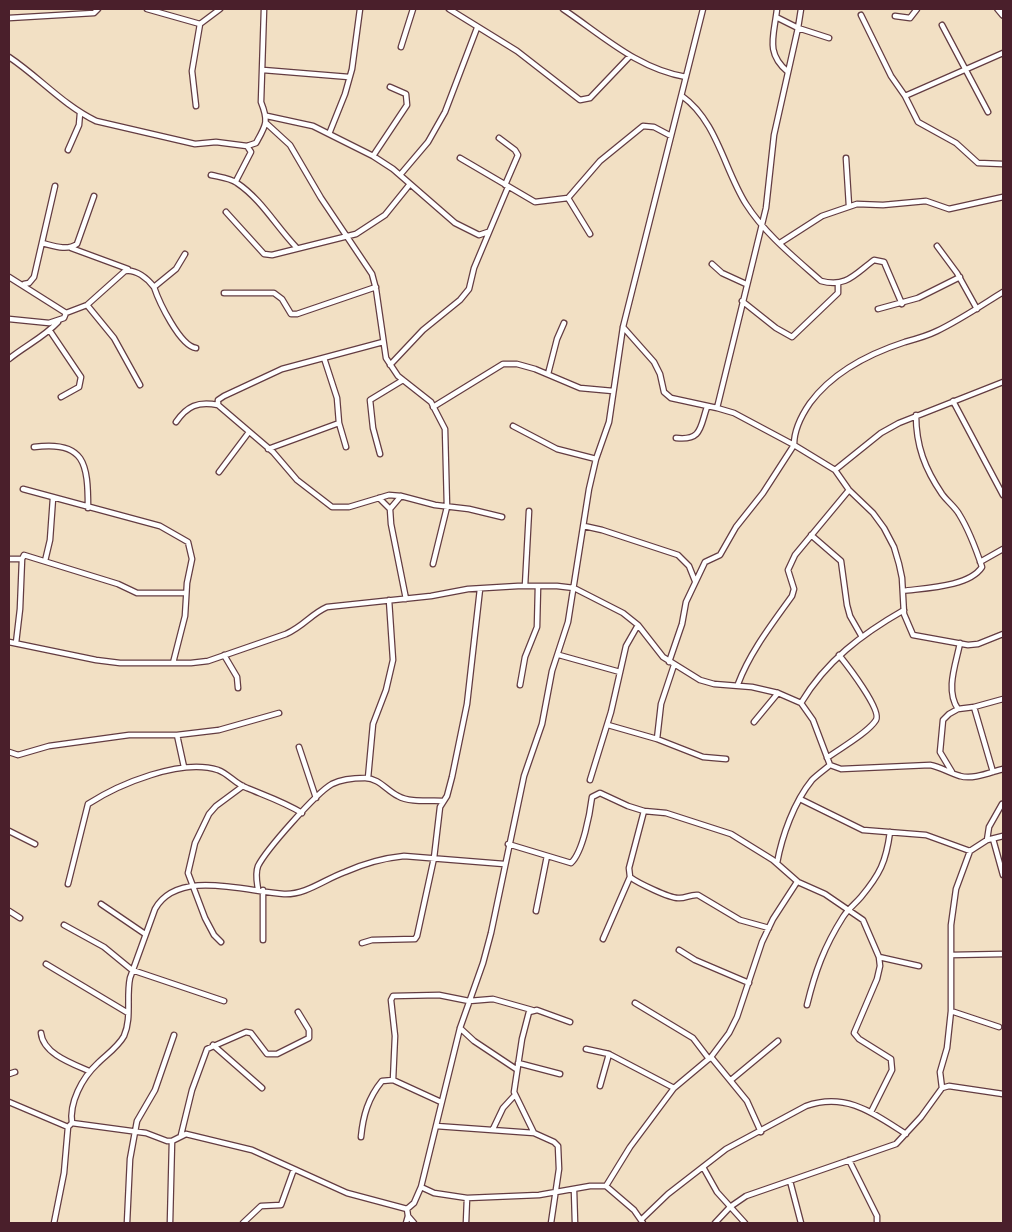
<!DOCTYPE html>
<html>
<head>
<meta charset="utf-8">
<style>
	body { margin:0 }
	#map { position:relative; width:1012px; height:1232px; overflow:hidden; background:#f2e0c4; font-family:"IM FELL Double Pica",serif }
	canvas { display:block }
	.frame { position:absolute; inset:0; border:10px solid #4a1f2b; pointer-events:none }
</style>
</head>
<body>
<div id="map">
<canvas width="1012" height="1232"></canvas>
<div class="frame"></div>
</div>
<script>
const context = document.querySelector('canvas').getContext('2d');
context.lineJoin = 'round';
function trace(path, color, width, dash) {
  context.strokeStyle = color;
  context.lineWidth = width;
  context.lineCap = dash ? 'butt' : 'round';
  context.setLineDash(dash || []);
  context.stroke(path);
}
const minor = new Path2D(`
	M 147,9 L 200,24 L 220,9
	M 449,9 L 517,51 L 580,100 L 590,98 L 630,56
	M 563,9 C 603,36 638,69 686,77
	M 777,9 C 774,36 765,53 788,72
	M 801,9 L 798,28 L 829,38
	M 861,15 L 891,76 L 905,96 L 1003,53
	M 895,16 L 910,18 L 917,9
	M 9,18 L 94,13 L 98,9
	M 942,25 L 988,112
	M 401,47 L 413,9
	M 9,57 C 39,77 63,105 96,121 L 195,144 L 216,142 L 247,146 L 256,143 C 266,125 269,122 261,102 L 264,9
	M 263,70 L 349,77
	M 682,96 C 717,121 724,169 746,204 C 765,234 794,257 821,281 C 846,288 855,274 874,260 L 884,262 L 902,304
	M 905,96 L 918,122 L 956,143 L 978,163 L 1003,164
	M 196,106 L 192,71 L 200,24
	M 267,116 L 313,126 L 373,156 L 393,169 L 455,223 L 479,235 L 488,232
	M 266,123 L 290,145 L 321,198 L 372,274 L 376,289 L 386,358 L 398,376 L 431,402 L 445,429 L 447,507 L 433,564
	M 329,134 L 345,94 L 352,69 L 360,9
	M 499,138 L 515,150 L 518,155 L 505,185
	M 68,150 L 79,125 L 80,113
	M 373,156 L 407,105 L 406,94 L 390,87
	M 460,158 L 535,202 L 568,198 L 600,161 L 643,126 L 654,127 L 671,136
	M 846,158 L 849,206
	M 211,175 C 219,177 230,178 237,183 C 261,199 276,226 296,247
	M 400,175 L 428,142 L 445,112 L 477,28
	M 236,181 L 251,152 L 247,146
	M 568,198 L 590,234
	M 226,212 L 264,254 L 272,255 L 356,234 L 385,215 L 410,184
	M 42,243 C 54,246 67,251 77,244 L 94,196
	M 780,243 L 822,216 L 857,204 L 883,205 L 926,201 L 949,209 L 1003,197
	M 937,246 L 957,273 L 977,309
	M 71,248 L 128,269
	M 712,264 L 722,273 L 746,284
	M 9,277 L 66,313 L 87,305 L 125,271 C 136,269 147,278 154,287 C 159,302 180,346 196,348
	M 24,284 L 29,283 L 34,277 L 55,186
	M 154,287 L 176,269 L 185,254
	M 1003,292 C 982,305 960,320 937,331 C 927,336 916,339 905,342 C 868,354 833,372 810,403 C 801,416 794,430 794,445 L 835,470 L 849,490 L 873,513 L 884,528 L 894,547 L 899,564 L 902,578 L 904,614 L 913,635 L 968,645 L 978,644 L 1003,634
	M 224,293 L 274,293 L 282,299 L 291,314 L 297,314 L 376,287
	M 742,301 L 776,328 L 792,337 L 838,293 L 838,283
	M 87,305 L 114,338 L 140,385
	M 878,309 L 918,298 L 960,277
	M 9,319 L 49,323 L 64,318 L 66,313
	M 623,327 L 654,362 L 660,374 L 664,392 L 671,398 L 717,408
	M 50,331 L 81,377 L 79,387 L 61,397
	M 383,342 L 282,369 L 224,396 L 218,400 L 218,405 L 273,452 L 297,480 L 332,507 L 349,507 L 389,495 L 401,496 L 435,505 L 469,509 L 502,517
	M 324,358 L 337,398 L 339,423 L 346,447
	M 9,359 C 25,346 44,337 58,322
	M 390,365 L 423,330 L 460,300 L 469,289 L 474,268 L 508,187
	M 548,374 L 557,339 L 564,323
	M 953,401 L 1003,495
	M 433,407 L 503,364 L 517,364 L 535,369 L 580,388 L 613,391
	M 176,422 C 187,406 198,401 218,405
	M 513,426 L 557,449 L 596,459
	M 676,438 C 702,441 700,427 707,407
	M 34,447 C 85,440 88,464 88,508
	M 268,449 L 339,423
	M 380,454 L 373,428 L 370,400 L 403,380
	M 835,470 L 881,433 L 899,423 L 1003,382
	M 219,472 L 249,432
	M 23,489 L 160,526 L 188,542 L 192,559 L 187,583 L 185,616 L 173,663
	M 379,498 L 390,509 L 391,524 L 406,599
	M 390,509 L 401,496
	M 584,526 L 602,530 L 678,555 L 689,566 L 695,581
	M 811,535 L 841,561 L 847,605 L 850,616 L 862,637
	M 9,559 L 22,559
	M 45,561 L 50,540 L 53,498
	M 980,562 L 1003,549
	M 525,586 L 529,511
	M 903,591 C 925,588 969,587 982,567 C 976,549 969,530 959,514 C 955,507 947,501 942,494 C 925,469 916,446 916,415
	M 9,642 L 96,660 L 120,663 L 191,663 L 208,661 L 286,634 C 304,626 311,614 327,607 L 431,596 L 468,589 L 518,586 L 557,586 L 574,588 L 623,613 L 638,625 L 663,657 L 700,680 L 714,684 L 752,687 L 778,693 L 801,703 L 813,720 L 830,765 L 841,769 L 930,765 C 941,767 949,773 960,776 C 973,780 991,772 1003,769
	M 16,643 L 20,609 L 22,559 L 24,555 L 118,584 L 137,593 L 186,593
	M 224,655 L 237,677 L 238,688
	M 559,655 L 620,672
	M 669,662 L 682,624 L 686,602 L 705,562 L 720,555 L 736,527 L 763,493 L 794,445 L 734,413 L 717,408 L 766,208 L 774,135 L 798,28 L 776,17
	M 738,684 C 750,652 772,624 792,596 L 794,589 L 788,570 L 795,555 L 849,490
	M 520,685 L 525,657 L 537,627 L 538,586
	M 801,703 C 826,661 862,634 904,610
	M 958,709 C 945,690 956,664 960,643
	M 754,722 L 778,693
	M 608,725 L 657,739 L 703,757 L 726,759
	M 177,735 L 184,767
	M 657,739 L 661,704 L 674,665
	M 299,747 L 316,798
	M 9,752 L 18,755 L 49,746 L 129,735 L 177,735 L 219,730 L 279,713
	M 827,758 C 839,749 868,733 876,720 C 882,710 847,665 839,655
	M 952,772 L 940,752 L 943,720 L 949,714 L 958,709 L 974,707
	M 993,772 L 974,707 L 1003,699
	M 368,778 L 373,724 L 386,690 L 393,660 L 389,600
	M 590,780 L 611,712 L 626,646 L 638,625
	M 800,799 L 863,830 L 926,835 L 970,851
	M 644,811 L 629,868 L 630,877 C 638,883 669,898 678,898 C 685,899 690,894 698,895 L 740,920 L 769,928
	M 9,831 L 35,844
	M 993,839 L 1003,875
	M 987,840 L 989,827 L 1002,804
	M 508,844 L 571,863 C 583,852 590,813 592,797 L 600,793 L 628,806 L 644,811 L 666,813 L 731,834 L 773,860 L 798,882 L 825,894 L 863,920 L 879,957 L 880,966 L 877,979 L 854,1033 L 859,1039 L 891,1059 L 892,1070 L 871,1112
	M 777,863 C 782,836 794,802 812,780 C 817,775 824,770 830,765
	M 68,884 L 88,804 C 119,784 181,758 218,770 C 229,774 235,784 247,788 C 266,796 284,802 302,813
	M 258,889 C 257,882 255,874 258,866 C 266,850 316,793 332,784 C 342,779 354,778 365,778 C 379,778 387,791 398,796 C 410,803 430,800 443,801
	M 263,890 L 263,940
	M 101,904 L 145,934
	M 9,911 L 20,918
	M 536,911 L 547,856
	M 64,925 L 104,947 L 132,970 L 224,1001
	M 603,939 L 630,877
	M 221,942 L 214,935 L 205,918 L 188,873 L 195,843 L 209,814 L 216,806 L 243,786
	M 362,943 L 372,940 L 415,939 L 417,936 L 434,858 L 440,807 L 447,796 L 452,777 L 467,704 L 480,589
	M 679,950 L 695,960 L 749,983
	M 951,955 L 1003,954
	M 879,957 L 919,966
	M 46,964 L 128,1013
	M 635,1003 L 693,1038 L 709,1059
	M 807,1005 C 815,972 824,947 843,917 C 848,909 855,904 861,897 C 880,874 886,862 890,832
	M 951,1011 L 999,1027
	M 460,1028 L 474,1041 L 516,1069
	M 41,1033 C 43,1054 73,1064 89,1071
	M 213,1045 L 262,1088
	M 586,1049 L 609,1054 L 600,1086
	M 609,1054 L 674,1088
	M 711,1057 L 747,1101 L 761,1132
	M 518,1063 L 560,1074
	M 9,1074 L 15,1072
	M 393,1080 L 395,1036 L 391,1000 L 393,996 L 439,995 L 469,1001 L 493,999 L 532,1010
	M 731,1080 L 778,1041
	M 942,1088 L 940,1072 L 947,1048 L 951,1011 L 951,925 L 956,889 L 970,851 L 987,840 L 1003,836
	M 9,1102 L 68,1127 L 72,1123 L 146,1133 L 167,1141 L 172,1141 L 186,1134 L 252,1150 L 347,1193 L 407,1209 L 414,1203 L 421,1187 L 460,1028 L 483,963 L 491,933 L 524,776 L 542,724 L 552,671 L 568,622 L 589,489 L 596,459 L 609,422 L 623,327 L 703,9
	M 72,1123 C 69,1103 82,1078 97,1064 C 106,1055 118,1047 124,1036 C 132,1018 126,997 130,978 L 155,909 C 178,868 247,892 284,894 C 306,895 325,879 345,872 C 363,864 384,858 404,856 L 504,864
	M 436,1126 L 534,1133
	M 493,1129 L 503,1108 L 514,1096
	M 181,1135 L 192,1090 L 207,1049 L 246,1032 L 251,1033 L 267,1054 L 277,1054 L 309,1038 L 309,1030 L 298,1012
	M 361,1137 C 363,1116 368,1098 382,1081 L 393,1080 L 441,1102
	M 849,1160 L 877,1216 L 877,1223
	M 703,1167 L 717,1192 L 745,1223
	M 790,1181 L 801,1223
	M 606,1186 L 630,1147 L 674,1088 L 711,1057 L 729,1033 L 737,1017 L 762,942 L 773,919 L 797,882
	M 421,1187 L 434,1193 L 467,1198 L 539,1195 L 590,1186 L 606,1186 L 634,1210 L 643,1223
	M 574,1190 L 575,1223
	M 408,1216 L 414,1223
	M 642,1219 L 668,1194 L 726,1149 L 806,1106 C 846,1092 873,1113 906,1134
	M 54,1223 L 64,1173 L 68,1127
	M 127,1223 L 130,1159 L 137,1121 L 155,1090 L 174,1035
	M 170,1223 L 172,1141
	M 243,1223 L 261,1206 L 281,1205 L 294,1169
	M 406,1223 L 408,1216 L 407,1209
	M 466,1223 L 467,1198
	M 551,1223 L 559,1169 L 558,1146 L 554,1142 L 534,1133 L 514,1092 L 522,1039 L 529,1012 L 537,1010 L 570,1022
	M 715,1223 L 730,1207 L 746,1196 L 896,1144 L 921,1117 L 942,1088 L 949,1086 L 1003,1094`);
const tertiary = new Path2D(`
	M 998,9 L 1003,15`);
trace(minor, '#633c42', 7);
trace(tertiary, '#633c42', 8);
trace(minor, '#fff', 4.5);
trace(tertiary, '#fff', 5.5);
</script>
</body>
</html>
